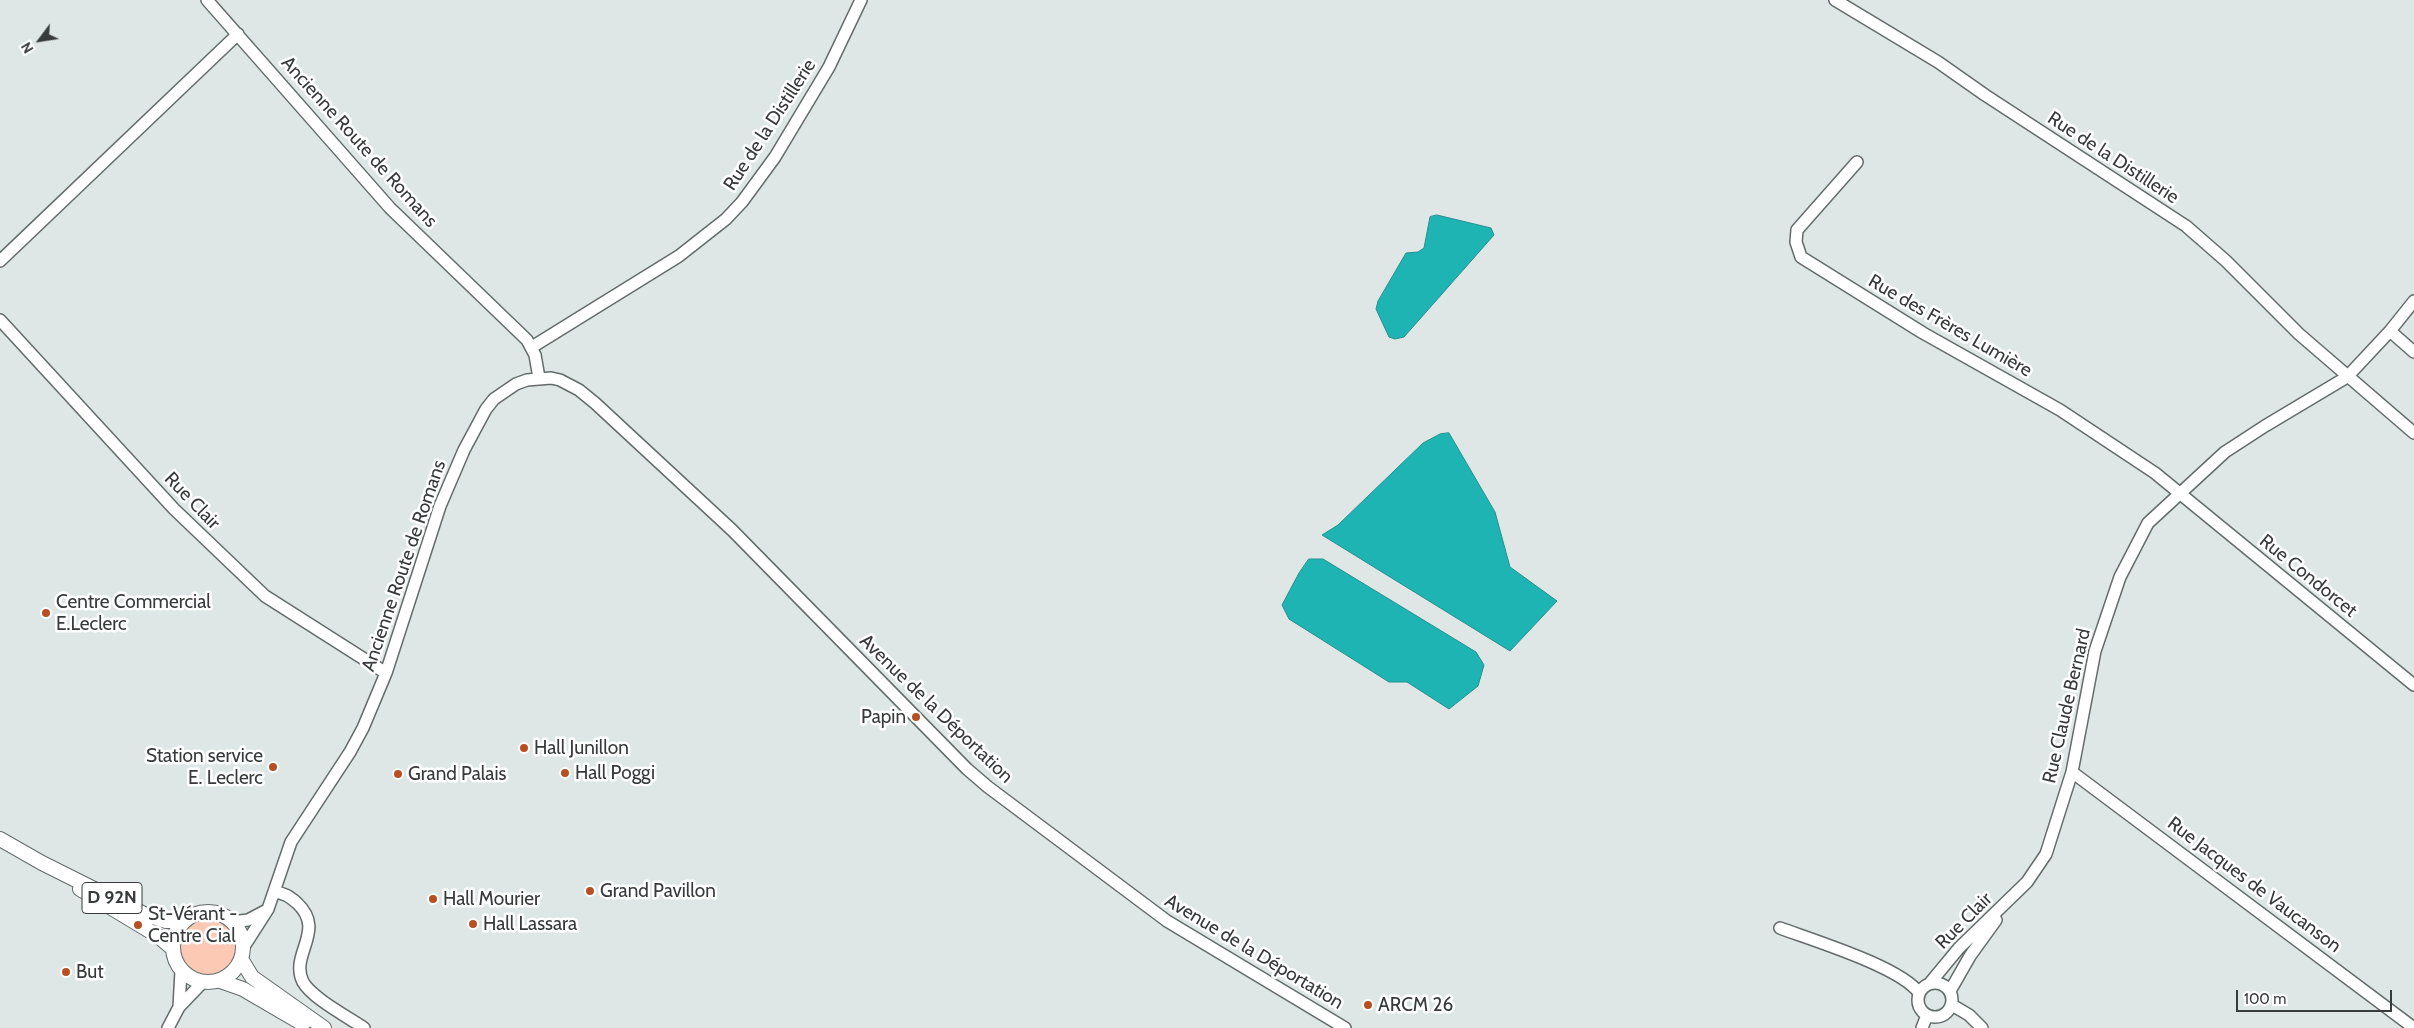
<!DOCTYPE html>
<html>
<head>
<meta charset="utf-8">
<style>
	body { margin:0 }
	#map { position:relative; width:2414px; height:1028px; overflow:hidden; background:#dee6e6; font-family:Cabin,sans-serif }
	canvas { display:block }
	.north { position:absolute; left:15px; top:15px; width:50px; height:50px; -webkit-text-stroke:4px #fff; paint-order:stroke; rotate:239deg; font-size:14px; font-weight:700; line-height:20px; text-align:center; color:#373b3b }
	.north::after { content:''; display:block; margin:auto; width:18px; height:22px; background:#373b3b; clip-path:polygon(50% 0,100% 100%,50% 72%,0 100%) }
	.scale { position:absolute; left:2236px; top:990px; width:156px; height:22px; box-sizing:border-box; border:2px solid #373b3b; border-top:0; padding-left:6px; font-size:15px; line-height:18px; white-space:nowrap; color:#373b3b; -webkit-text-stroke:4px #fff; paint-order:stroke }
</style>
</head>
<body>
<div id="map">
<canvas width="2414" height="1028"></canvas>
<div class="north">N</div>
<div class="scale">100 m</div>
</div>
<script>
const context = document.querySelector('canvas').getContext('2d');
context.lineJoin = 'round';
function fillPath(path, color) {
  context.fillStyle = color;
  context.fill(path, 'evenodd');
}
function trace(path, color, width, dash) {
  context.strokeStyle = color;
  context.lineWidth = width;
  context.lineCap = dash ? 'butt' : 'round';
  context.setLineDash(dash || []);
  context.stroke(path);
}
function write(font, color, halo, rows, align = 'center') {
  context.font = font + ' Cabin,sans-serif';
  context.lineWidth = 5;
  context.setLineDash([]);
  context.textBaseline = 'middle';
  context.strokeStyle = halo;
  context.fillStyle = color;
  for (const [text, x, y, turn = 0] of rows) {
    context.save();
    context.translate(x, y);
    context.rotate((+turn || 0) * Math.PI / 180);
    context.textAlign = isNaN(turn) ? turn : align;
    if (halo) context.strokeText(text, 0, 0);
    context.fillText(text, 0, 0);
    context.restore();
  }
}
const green = new Path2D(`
	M180 948a28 28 0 1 1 56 0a28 28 0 1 1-56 0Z`);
const water = new Path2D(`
	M 1437,215 L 1491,228 L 1494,235 L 1404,337 L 1395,339 L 1389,337 L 1376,309 L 1378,301 L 1406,253 L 1418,252 L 1424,248 L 1430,217 Z
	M 1449,433 L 1495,512 L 1510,567 L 1557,601 L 1510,651 L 1322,535 L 1338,525 L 1423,443 L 1440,434 Z
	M 1309,559 L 1323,559 L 1476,652 L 1484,665 L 1478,686 L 1449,709 L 1407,682 L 1389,682 L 1289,619 L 1282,605 L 1299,573 Z`);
const minor = new Path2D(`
	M 207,0 L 390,208 L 527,340 L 535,355 L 539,378
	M 1835,0 L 1938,62 L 1985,95 L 2186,226 L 2226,261 L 2299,334 L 2414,433
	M 1857,162 L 1797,230 L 1796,242 L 1801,257 L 1923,333 L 2060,410 L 2155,473 L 2414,685
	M 0,261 L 238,34
	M 0,320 L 174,509 L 265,596 L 386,673
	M 2390,331 L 2414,352
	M 532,347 L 679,256 L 726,219 L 742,202 L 775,157 L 829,67 L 861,0
	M 2072,772 L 2414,1028
	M 274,892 C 284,893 289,896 297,903 C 327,931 289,954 303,982 C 312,998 348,1017 364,1028
	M 232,922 L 248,920 L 267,910
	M 1780,928 C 1812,940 1901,967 1919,993
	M 243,948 L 268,909 L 291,842 L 350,752 L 363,728 L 386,673 L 440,506 L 464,450 L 486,409 L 494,399 L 516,384 L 527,380 L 551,378 L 560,380 L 579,390 L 595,403 L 732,530 L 967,769 L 988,787 L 1167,921 L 1345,1028
	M1918 1000a17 17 0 1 1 34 0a17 17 0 1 1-34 0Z
	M 1930,983 L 1959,948 L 2027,882 L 2046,854 L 2072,772 L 2095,651 L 2120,577 L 2148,523 L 2225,452 L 2265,426 L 2347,377 L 2390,331 L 2414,301
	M 1950,991 L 1970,956 L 1996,920
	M 1952,1005 L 1969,1015 L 1982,1028
	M 179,1007 L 181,971
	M 168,1028 L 179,1007 L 203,982
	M 1922,1028 L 1927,1015`);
const major = new Path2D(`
	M 0,839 L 42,863 L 144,914 L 166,921 L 185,920
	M 80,889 L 158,936 L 172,948
	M173 947a35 35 0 1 1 70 0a35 35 0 1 1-70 0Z
	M 241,959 L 252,977 L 324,1028
	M 220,981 L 243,989 L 303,1024`);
const markers = [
	[46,613,5,"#b65022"],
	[916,717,5,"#b65022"],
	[524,748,5,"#b65022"],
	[273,767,5,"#b65022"],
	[565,773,5,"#b65022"],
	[398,774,5,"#b65022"],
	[590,891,5,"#b65022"],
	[433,899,5,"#b65022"],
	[473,924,5,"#b65022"],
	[138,925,5,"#b65022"],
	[66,972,5,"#b65022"],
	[1368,1005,5,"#b65022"]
];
const shields = [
	[112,898,60]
];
const shieldNames = [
	["D 92N",112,898]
];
const streetNames = [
	["Rue de la Distillerie",770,125,-57],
	["Ancienne Route de Romans",359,142,48],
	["Rue de la Distillerie",2113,158,33],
	["Rue des Frères Lumière",1950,326,30],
	["Rue Clair",192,501,46],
	["Ancienne Route de Romans",404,566,-71],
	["Rue Condorcet",2308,576,39],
	["Rue Claude Bernard",2067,706,-77],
	["Avenue de la Déportation",936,709,44],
	["Rue Jacques de Vaucanson",2254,885,37],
	["Rue Clair",1964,921,-45],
	["Avenue de la Déportation",1254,952,31]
];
const poiNames = [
	["Centre Commercial",56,602],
	["E.Leclerc",56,624],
	["Papin",906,717,"right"],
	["Hall Junillon",534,748],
	["Station service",263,756,"right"],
	["E. Leclerc",263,778,"right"],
	["Hall Poggi",575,773],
	["Grand Palais",408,774],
	["Grand Pavillon",600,891],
	["Hall Mourier",443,899],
	["St-Vérant -",148,914],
	["Centre Cial",148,936],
	["Hall Lassara",483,924],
	["But",76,972],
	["ARCM 26",1378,1005]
];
fillPath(green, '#fcc9b5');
fillPath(water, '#1eb4b3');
trace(water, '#26908f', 1);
trace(minor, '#646b6b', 14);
trace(major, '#646b6b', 16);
trace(minor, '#fff', 11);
trace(major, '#fff', 14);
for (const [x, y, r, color] of markers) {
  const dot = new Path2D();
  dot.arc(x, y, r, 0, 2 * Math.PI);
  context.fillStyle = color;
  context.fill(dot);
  trace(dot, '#fff', 2);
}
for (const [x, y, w] of shields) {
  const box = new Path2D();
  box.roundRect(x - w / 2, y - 15.5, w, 31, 4);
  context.fillStyle = '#fff';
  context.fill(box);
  trace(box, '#373b3b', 1);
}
write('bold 18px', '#373b3b', null, shieldNames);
write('19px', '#373b3b', '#fff', streetNames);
write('19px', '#373b3b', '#fff', poiNames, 'left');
</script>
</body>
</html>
